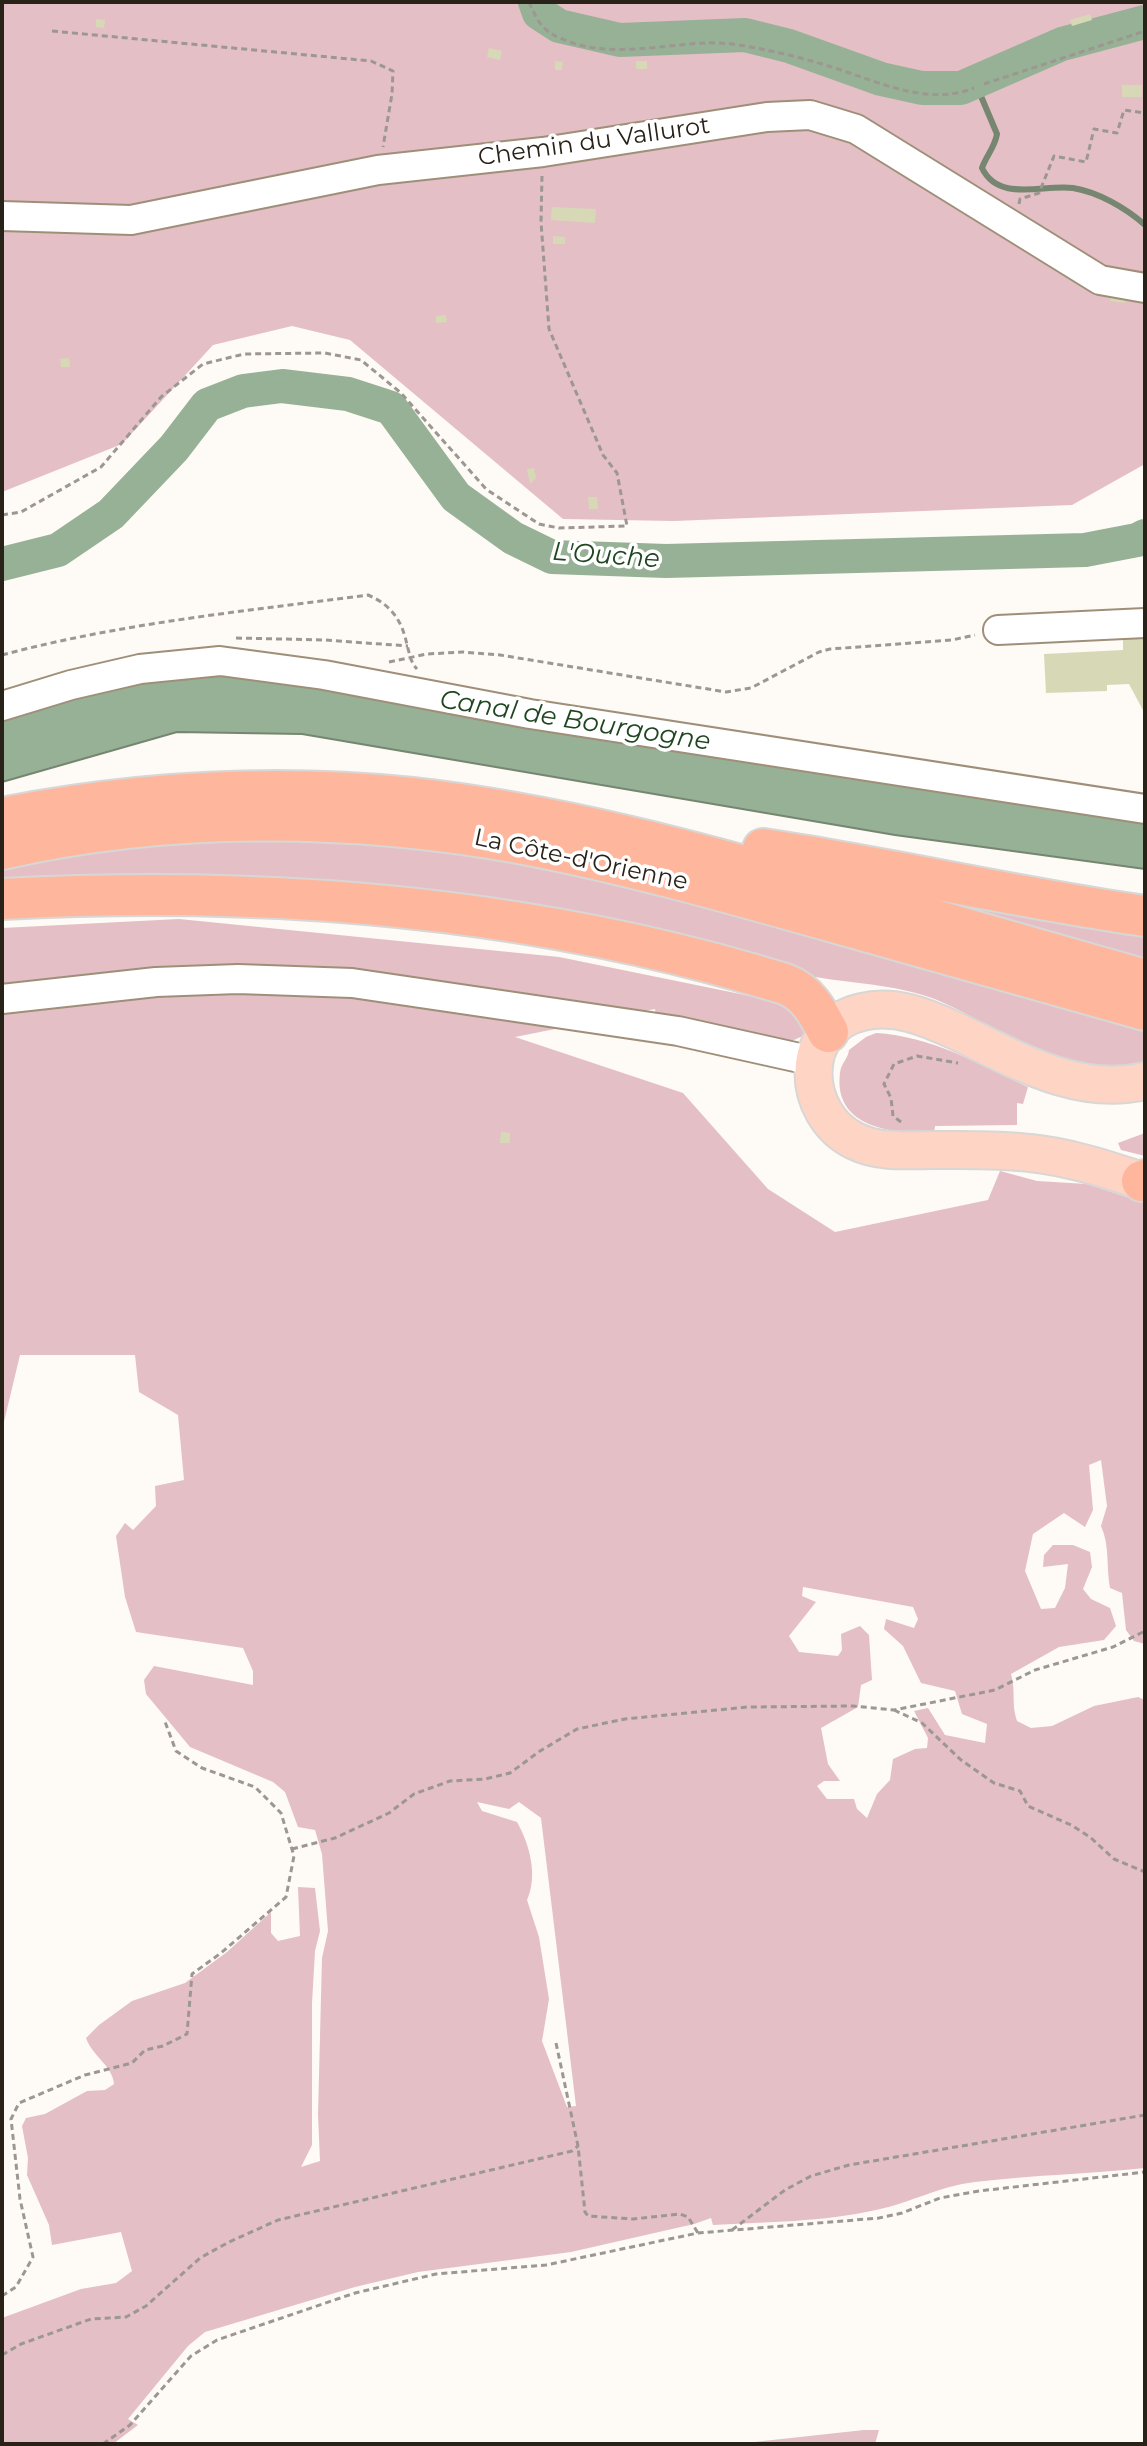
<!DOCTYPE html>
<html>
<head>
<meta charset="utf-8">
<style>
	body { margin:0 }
	#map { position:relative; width:1147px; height:2446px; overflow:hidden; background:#fefaf5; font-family:Montserrat,sans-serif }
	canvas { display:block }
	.frame { position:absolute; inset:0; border:4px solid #282219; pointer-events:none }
</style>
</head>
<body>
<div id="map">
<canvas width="1147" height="2446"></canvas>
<div class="frame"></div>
</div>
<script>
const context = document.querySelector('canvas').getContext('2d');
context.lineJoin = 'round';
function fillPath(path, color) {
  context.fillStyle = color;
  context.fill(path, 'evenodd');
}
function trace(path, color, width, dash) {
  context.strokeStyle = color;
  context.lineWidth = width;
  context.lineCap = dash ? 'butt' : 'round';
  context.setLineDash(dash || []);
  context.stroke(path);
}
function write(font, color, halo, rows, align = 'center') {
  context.font = font + ' Montserrat,sans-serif';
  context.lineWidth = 7;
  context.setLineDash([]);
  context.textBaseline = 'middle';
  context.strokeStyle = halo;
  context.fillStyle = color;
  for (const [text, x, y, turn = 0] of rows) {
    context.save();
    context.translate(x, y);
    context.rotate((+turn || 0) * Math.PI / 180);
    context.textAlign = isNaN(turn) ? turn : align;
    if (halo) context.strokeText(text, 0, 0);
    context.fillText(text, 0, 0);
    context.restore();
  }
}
const green = new Path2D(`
	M 2,2 L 1145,2 L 1145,464 L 1072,505 L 674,521 L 563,519 L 350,340 L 292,326 L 213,345 L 122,444 L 2,492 Z
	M 245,836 L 396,844 L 513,856 L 642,886 L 1145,1027 L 1145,1063 C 1074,1095 992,1018 926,996 C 886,983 841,983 800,974 C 774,969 749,962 723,955 L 2,889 L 2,866 L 111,845 Z
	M 862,883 L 1145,931 L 1145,961 Z
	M 179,919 L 559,957 L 799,1006 L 811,1023 L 803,1036 L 787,1043 L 656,1016 L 655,1009 L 515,1037 L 683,1093 L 768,1189 L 835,1232 L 988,1200 L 1000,1171 L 1037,1181 L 1087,1184 L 1145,1203 L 1145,1644 L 1134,1641 L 1126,1630 L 1122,1593 L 1110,1588 C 1106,1566 1110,1546 1101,1526 L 1107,1506 L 1101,1460 L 1089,1465 L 1093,1510 L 1085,1527 L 1064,1513 L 1033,1534 L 1025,1571 L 1041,1609 L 1055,1608 L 1065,1588 L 1068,1564 L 1043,1567 L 1044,1555 L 1053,1545 L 1073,1545 L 1090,1552 L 1092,1567 L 1083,1589 L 1091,1599 L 1110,1608 L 1116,1626 L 1104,1640 L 1059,1647 L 1011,1674 C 1016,1691 1011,1704 1017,1721 L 1031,1728 L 1052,1726 L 1094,1706 L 1138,1697 L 1145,1700 L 1145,2168 C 1089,2174 1032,2175 975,2182 C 940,2186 910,2203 876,2210 C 823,2222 766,2222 713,2225 L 711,2218 L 694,2224 L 571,2252 L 418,2272 L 355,2287 L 205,2332 L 188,2346 L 128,2419 L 138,2425 L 113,2444 L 2,2444 L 2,2318 L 81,2289 L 116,2283 L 132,2271 L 121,2232 L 52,2245 L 49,2225 L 27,2175 L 28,2158 L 22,2126 L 26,2118 L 45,2114 L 87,2091 L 105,2090 L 114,2084 C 112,2065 92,2056 86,2038 L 99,2025 L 132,2001 L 185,1983 L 227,1952 L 271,1912 L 271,1933 L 278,1941 L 300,1936 L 298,1887 L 315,1888 L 320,1931 L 315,1951 L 312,2003 L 312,2145 L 301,2167 L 320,2161 L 318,2115 L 322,1958 L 328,1931 L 322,1854 L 315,1830 L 298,1827 L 285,1792 L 273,1782 L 190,1747 L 146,1694 L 144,1680 L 154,1666 L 253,1685 L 253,1671 L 243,1648 L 136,1632 L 125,1597 L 116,1536 L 125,1523 L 133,1530 L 156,1506 L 155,1486 L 184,1480 L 178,1415 L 139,1392 L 135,1355 L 20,1355 L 2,1430 L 2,928 ZM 803,1587 L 913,1607 L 918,1619 L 914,1628 L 886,1619 L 884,1629 L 903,1646 L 921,1683 L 955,1691 L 962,1714 L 987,1724 L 985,1743 L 945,1735 L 928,1708 L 914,1711 L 928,1738 L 927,1748 L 915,1749 L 893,1759 L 890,1780 L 877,1794 L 867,1818 L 857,1809 L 854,1799 L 827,1799 L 817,1786 L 824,1781 L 840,1781 L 828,1764 L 821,1728 L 858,1707 L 861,1685 L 872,1680 L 869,1635 L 860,1626 L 841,1634 L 842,1650 L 838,1656 L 799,1652 L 789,1636 L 816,1602 L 802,1596 ZM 477,1802 L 509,1809 L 519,1802 L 541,1818 L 576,2106 L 567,2107 L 542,2041 L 549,1999 L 539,1937 L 527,1900 C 538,1876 530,1845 517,1822 L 482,1811 Z
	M 876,1033 C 930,1036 980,1064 1028,1087 L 1023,1104 L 1017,1103 L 1017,1125 L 935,1126 L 934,1134 C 894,1133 833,1129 840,1073 C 841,1063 848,1059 849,1050 L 866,1037 Z
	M 1145,1133 L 1145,1156 L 1121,1150 L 1118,1143 Z
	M 864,2430 L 879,2430 L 875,2444 L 736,2444 Z`);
const water = new Path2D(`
	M 237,671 L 1145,818 L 1145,869 L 895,835 L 302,734 L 177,732 L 2,782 L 2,719 L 114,685 Z`);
const stream = new Path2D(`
	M 975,82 L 997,134 C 995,147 986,156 982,168 C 999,203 1043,184 1073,188 C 1098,192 1126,208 1145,225`);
const river = new Path2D(`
	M 535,2 L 539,13 L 559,26 L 620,40 L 745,35 L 789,46 L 881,79 L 922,88 L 961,88 L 1062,44 L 1145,22
	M 2,564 L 58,550 L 111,514 L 174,448 L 207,405 L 243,391 L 282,386 L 348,394 L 391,408 L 456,497 L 513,538 L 552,557 L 666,561 L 1085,550 L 1137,540 L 1145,536`);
const building = new Path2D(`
	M 1090,14 L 1092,20 L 1072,26 L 1070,20 Z
	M 96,19 L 105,20 L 104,28 L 96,27 Z
	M 489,48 L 502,51 L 500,60 L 487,57 Z
	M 555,61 L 563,62 L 562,70 L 555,70 Z
	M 636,61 L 647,61 L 647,69 L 636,69 Z
	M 1122,85 L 1142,85 L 1142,97 L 1122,97 Z
	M 552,207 L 596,209 L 595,223 L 551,220 Z
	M 553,236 L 565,237 L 565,244 L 553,244 Z
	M 1112,286 L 1127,289 L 1125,303 L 1110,301 Z
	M 446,315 L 447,322 L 436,323 L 436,316 Z
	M 69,358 L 70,367 L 61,367 L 60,359 Z
	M 534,468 L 536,478 L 530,484 L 527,469 Z
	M 588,497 L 597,497 L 598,509 L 589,509 Z
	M 1145,636 L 1145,714 L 1129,684 L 1107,685 L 1107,691 L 1046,693 L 1044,654 L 1123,650 L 1123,637 Z
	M 501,1132 L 510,1133 L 510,1143 L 500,1143 Z`);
const path = new Path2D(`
	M 529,2 C 540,27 545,33 570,42 C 611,57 662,45 705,43 C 724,42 747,46 766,50 C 786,54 806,59 825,65 C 871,78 925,108 974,88
	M 52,31 L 371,61 L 393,71 L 392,94 L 383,147
	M 984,84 L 1145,31
	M 1019,204 L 1020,199 L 1039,193 L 1054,156 L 1086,162 L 1094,129 L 1117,133 L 1124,110 L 1145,113
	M 2,515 L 21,512 L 101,467 L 161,397 L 203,364 L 244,354 L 325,353 L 361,360 L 401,393 L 486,489 L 539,524 L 559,528 L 627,526 L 617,473 L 603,455 L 549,329 L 541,222 L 542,176
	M 236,638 L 325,640 L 408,646
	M 2,655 C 122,623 246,611 368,595 C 391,605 402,620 407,645 C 410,655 410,661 417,669
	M 389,662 L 427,654 L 463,652 L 500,655 L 726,692 L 751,688 L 819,652 L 830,649 L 952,640 L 975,635
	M 901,1122 L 893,1116 L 891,1098 L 884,1084 L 894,1064 L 917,1056 L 958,1063
	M 894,1710 L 922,1723 L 961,1760 L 994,1783 L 1020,1791 L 1028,1806 L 1071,1825 L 1090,1837 L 1114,1859 L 1145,1872
	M 292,1849 L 335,1838 L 389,1813 L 414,1794 L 450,1781 L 485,1779 L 510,1773 L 540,1751 L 577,1729 L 625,1719 L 748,1707 L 853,1706 L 894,1710 L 995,1690 L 1035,1670 L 1113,1647 L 1145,1631
	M 556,2043 L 578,2146 L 585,2212 L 588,2216 L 633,2219 L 680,2214 L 688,2217 L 698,2233
	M 732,2230 L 785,2190 L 811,2176 L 849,2165 L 1145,2115
	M 2,2296 L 16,2287 L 33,2257 L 20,2199 L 11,2119 L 19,2103 L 85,2075 L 132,2063 L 145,2050 L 163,2046 L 187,2034 L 192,1974 L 221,1953 L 286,1897 L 294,1856 L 281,1813 L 255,1787 L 202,1768 L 176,1751 L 164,1719
	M 2,2355 L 21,2344 L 91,2319 L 126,2317 L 146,2306 L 200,2258 L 229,2242 L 278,2220 L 572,2151 L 578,2146
	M 103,2444 L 130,2425 L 191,2356 L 217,2340 L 355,2293 L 436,2274 L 546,2265 L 698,2233 L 879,2218 L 902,2213 L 940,2198 L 979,2191 L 1145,2172`);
const minor = new Path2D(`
	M 2,216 L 131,220 L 378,170 L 543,152 L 767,117 L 810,115 L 856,129 L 1100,280 L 1145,288
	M 998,630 L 1145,623
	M 2,706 L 71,685 L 140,669 L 220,661 L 324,675 L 530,714 L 1145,809
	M 2,999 L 156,982 L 238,979 L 352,983 L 678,1031 L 813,1061`);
const major = new Path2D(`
	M 1142,1181 C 1105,1169 1069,1157 1030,1153 C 998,1149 965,1150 933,1150 C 907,1150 879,1153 855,1141 C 801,1115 796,1027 862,1012 C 895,1004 926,1017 956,1031 C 1015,1059 1077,1097 1145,1081`);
const highway = new Path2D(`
	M 2,818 C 136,792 275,784 412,798 C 556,814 697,852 836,892 C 939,921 1042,951 1145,980
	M 2,849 C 169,811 351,813 519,843 C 625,863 727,892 830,921 C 935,951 1040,980 1145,1010
	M 763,849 C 891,868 1017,898 1145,916
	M 2,899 C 265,885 533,906 785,984 C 808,993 817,1011 828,1032
	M 1142,1181 L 1145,1180`);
const streetNames = [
	["Chemin du Vallurot",594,142,-8],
	["La Côte-d'Orienne",581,860,12]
];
const waterNames = [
	["L'Ouche",606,556,4],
	["Canal de Bourgogne",575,721,9]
];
fillPath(green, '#e4bfc6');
fillPath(water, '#97b196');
trace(water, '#768670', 2);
trace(stream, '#768670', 6);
trace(river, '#97b196', 34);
fillPath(building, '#d7d9b6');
trace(minor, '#9f8f79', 32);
trace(major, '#d8d7d6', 40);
trace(highway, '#d8d7d6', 44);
trace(path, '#9c9790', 3, [6, 4]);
trace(minor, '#fff', 28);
trace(major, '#fed4c4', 36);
trace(highway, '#feb79d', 40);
write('24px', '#282219', '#fff', streetNames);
write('italic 26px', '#1f4620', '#fff', waterNames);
</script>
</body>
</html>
